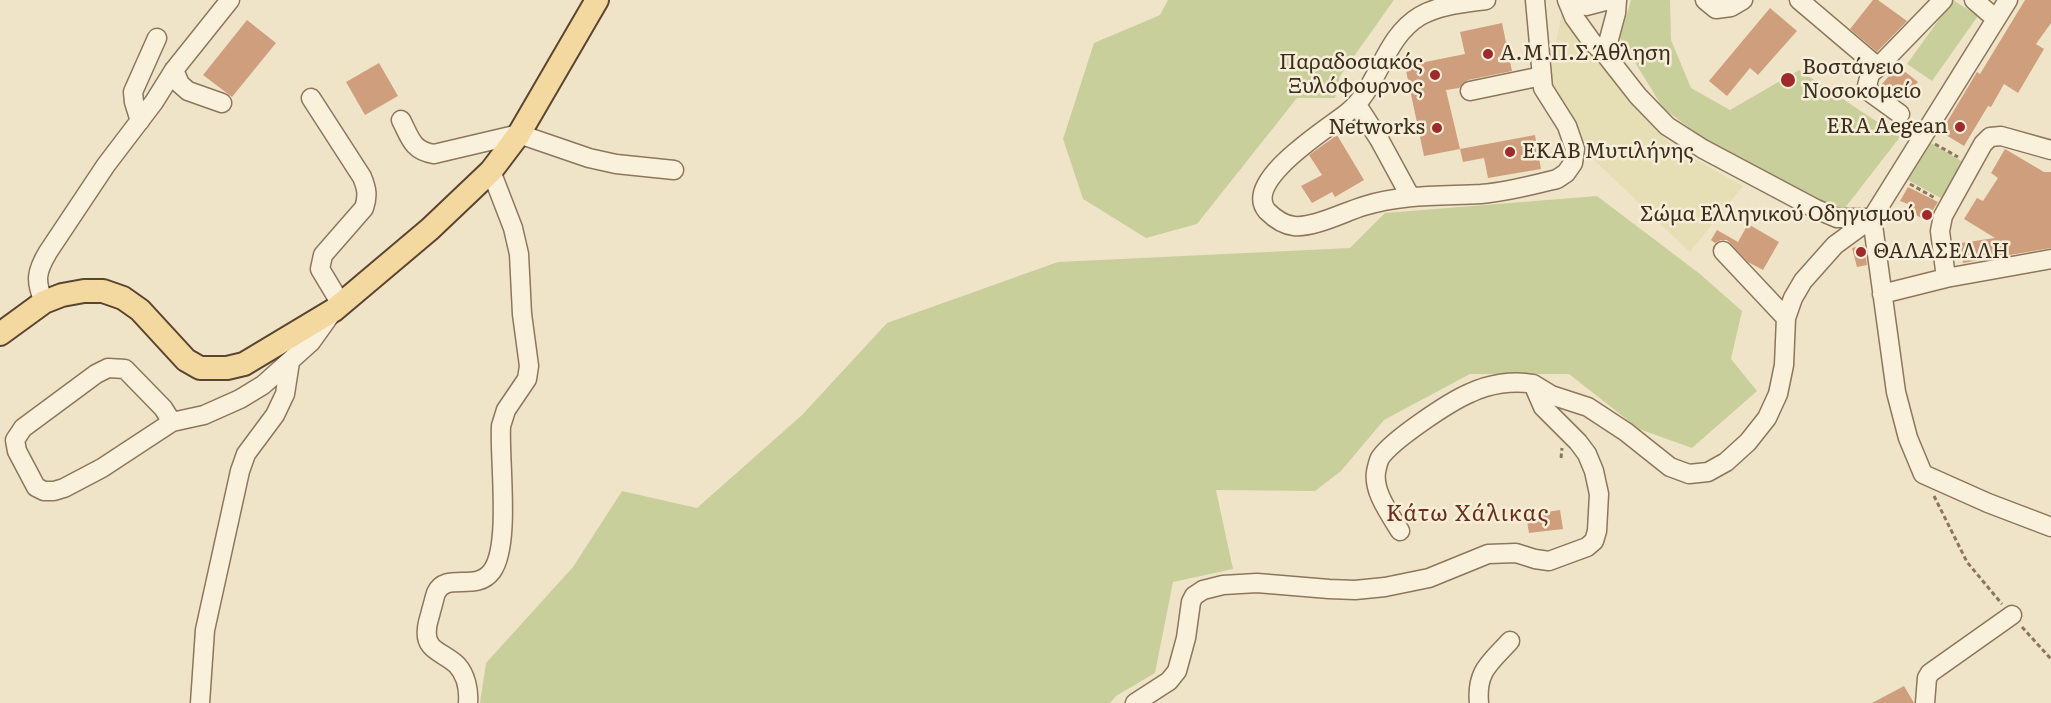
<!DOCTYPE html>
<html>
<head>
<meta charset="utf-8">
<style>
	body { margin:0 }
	canvas { display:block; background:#f0e4c8 }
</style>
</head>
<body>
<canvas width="2051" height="703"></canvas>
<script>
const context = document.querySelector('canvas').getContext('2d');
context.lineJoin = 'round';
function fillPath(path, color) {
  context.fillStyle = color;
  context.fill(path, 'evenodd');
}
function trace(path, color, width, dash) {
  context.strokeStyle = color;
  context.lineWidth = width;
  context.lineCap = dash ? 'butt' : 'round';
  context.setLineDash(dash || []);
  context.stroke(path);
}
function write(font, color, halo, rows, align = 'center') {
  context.font = font + ' Literata,serif';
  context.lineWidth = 5;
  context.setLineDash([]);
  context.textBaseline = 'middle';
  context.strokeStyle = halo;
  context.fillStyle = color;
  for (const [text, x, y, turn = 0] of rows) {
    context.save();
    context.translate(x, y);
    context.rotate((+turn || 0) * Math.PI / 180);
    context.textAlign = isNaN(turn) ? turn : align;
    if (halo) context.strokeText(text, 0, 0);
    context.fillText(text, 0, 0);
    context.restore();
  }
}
const farmland = new Path2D(`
	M 1562,13 L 1606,72 L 1672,146 L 1743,186 L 1690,252 L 1596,162 L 1548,82 Z`);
const green = new Path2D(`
	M 1168,0 L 1394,0 L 1340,76 L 1335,98 L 1297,98 L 1197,224 L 1146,238 L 1083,199 L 1063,139 L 1094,43 L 1160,15 Z
	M 1631,0 L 1670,0 L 1671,40 L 1691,88 L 1730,110 L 1799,70 L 1900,137 L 1841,213 L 1711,144 L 1663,108 L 1620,38 Z
	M 1953,0 L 1978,16 L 1932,81 L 1907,64 Z
	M 1931,143 L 1968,165 L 1946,201 L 1908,180 Z
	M 1597,196 L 1700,274 L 1742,311 L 1731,359 L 1757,391 L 1692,448 L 1639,429 L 1569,374 L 1470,374 L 1384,420 L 1341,471 L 1315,491 L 1216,490 L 1233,569 L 1173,582 L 1155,673 L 1116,696 L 1110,703 L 480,703 L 486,663 L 573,567 L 622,491 L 697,508 L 802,415 L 887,323 L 1058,262 L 1350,248 L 1385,213 Z`);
const building = new Path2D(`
	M 1873,0 L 1878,0 L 1907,21 L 1877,52 L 1850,29 Z
	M 2025,0 L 2051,0 L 2051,23 L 2036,44 L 2044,49 L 2018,93 L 2004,84 L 1991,107 L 1988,106 L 1964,146 L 1941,132 L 1977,72 L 1980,74 Z
	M 1770,8 L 1797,31 L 1758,75 L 1750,68 L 1727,96 L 1709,81 Z
	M 247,20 L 276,43 L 232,97 L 203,75 Z
	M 1502,23 L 1512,71 L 1468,80 L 1459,88 L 1446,90 L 1460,149 L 1424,156 L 1405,66 L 1465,54 L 1460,32 Z
	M 379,63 L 398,96 L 365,115 L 346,82 Z
	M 1895,69 L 1900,74 L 1904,71 L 1918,82 L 1902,99 L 1897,94 L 1895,96 L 1883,88 L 1885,86 L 1882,84 Z
	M 1337,135 L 1364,180 L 1335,197 L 1332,192 L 1312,203 L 1301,186 L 1322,175 L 1309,155 Z
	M 1535,135 L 1541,169 L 1488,178 L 1484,158 L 1463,162 L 1460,149 Z
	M 2005,149 L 2044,172 L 2051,172 L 2051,248 L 1963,263 L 1961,243 L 1995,238 L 1964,219 L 1977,198 L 1983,201 L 1998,178 L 1991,173 Z
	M 1908,187 L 1938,202 L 1926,221 L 1906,209 L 1908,204 L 1900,201 Z
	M 1748,224 L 1779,242 L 1763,270 L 1748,262 L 1727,240 L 1721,240 L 1715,243 L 1711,240 L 1717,230 L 1738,242 Z
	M 1864,245 L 1867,265 L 1857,267 L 1852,248 Z
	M 1560,510 L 1563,529 L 1529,533 L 1526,515 Z
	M 1904,686 L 1914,703 L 1872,703 Z`);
const path = new Path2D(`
	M 1935,144 L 1958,157
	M 1910,184 L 1935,198
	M 1561,458 L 1562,448
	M 1934,496 L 1967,562 L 2002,604
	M 2022,627 L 2051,659`);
const minor = new Path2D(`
	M 1486,0 C 1464,3 1439,5 1420,16 C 1382,39 1380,87 1347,113 C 1327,129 1242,181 1267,211 C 1274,218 1284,225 1294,226 C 1314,228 1344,212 1364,206 C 1403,194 1441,196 1481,194 C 1507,192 1533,185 1557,179 L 1566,173 L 1573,163 L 1575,149 L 1567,126 L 1543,88 L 1535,0
	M 1567,0 L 1574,17 L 1592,42 L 1605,54 L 1638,96 L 1667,126 L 1703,149 L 1816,209 L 1837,218 L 1872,218
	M 1705,0 L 1716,9 L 1731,7 L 1743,0
	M 1799,0 L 1878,67 L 1943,0
	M 1974,0 L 1996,19
	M 1569,3 L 1586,6 L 1609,0
	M 1605,54 L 1616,13 L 1617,0
	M 1878,67 L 1870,74 L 1867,86 L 1871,93 L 1900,114
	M 174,70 L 180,84 L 188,91 L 222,103
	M 1470,91 L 1542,76
	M 311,98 L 362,177 C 367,189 368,196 364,208 L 323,255 L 320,269 L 341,304
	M 1357,105 L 1379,139 L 1410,196
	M 401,120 C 410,137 412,151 434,154 L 519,134 L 589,158 L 616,164 L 674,170
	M 140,121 L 134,102 L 133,92 L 157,38
	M 1872,218 L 1896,392 L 1908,438 L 1923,474 L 1988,503 L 2051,527
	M 1723,251 L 1786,318
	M 1946,278 L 1940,231 L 1943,216 L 1983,144 L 1990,137 L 2001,136 L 2051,150
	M 1882,294 L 1946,278 L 2051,259
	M 44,302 C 35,281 36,272 48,252 L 106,165 L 154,102 L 174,70 L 230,0
	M 172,422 L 163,408 L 125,369 L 108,368 L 96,374 L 23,428 L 15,440 L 17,451 L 36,487 L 44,491 L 54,491 L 64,488 L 102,468 L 172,422 L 204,415 L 240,399 L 263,385 L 311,342 L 331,314
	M 1400,531 C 1390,514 1373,492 1376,472 C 1377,467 1378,462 1380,458 C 1392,440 1449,402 1470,393 C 1489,384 1513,380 1533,384
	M 200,703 L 205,630 L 240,471 L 246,454 L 275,415 L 285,394 L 290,362
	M 468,703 C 469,690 466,675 457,665 C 444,652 424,651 427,629 C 427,623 430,617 431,611 C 433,605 434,599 436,593 C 446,571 476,593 492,571 C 511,545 499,459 501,426 L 506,410 L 527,379 L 529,366 L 522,314 L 519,254 L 513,228 L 491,171
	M 1135,703 L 1169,681 L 1177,671 L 1186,638 L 1191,602 L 1194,596 L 1203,590 L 1223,585 L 1257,583 L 1329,589 L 1355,590 L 1385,587 L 1429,578 L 1488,554 L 1516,553 L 1535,559 L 1549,561 L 1587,547 L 1594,541 L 1597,531 L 1599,494 L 1594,471 L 1587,454 L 1578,442 L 1543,407 L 1533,384 L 1551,395 L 1588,407 L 1626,432 L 1670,467 L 1689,474 L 1708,472 L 1726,462 L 1748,442 L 1767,418 L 1778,394 L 1784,365 L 1786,318 L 1793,298 L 1803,281 L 1835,245 L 1872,218 L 2008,0
	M 1479,703 C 1476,671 1490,663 1510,641
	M 1925,703 L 1927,678 L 1930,673 L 2012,615`);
const major = new Path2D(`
	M 0,334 L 44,302 L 62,295 L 84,291 L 103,291 L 123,298 L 140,310 L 186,360 L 200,368 L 227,368 L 244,364 L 334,310 L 430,229 L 491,171 L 519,134 L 597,0`);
const markers = [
	[1488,54,6,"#9e2a2b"],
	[1435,75,6,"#9e2a2b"],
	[1788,80,8,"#9e2a2b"],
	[1960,127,6,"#9e2a2b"],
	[1437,128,6,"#9e2a2b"],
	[1510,152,6,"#9e2a2b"],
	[1927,215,6,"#9e2a2b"],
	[1861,252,6,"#9e2a2b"]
];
const poiNames = [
	["Α.Μ.Π.Σ Άθληση",1500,54],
	["Παραδοσιακός",1423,63,"right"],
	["Ξυλόφουρνος",1423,87,"right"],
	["Βοστάνειο",1802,68],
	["Νοσοκομείο",1802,92],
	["ERA Aegean",1948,127,"right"],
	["Networks",1425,128,"right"],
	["ΕΚΑΒ Μυτιλήνης",1522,152],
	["Σώμα Ελληνικού Οδηγισμού",1915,215,"right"],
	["ΘΑΛΑΣΕΛΛΗ",1873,252]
];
const neighbourhoodNames = [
	["Κάτω Χάλικας",1468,515]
];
fillPath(farmland, '#e6deb5');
fillPath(green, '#c9cf9b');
fillPath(building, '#cf9f7d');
trace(minor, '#8d765c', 21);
trace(major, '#5b4430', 26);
trace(path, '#8d765c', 3, [4.5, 3]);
trace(minor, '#faf1dc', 18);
trace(major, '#f3d9a0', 22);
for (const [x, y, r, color] of markers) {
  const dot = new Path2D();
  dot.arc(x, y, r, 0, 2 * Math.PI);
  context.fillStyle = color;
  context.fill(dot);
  trace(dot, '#f7eed8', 2);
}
write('21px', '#3d2e20', '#f7eed8', poiNames, 'left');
context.letterSpacing = '1.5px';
write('22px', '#6b2e1e', '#f7eed8', neighbourhoodNames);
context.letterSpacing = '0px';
</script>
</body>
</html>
